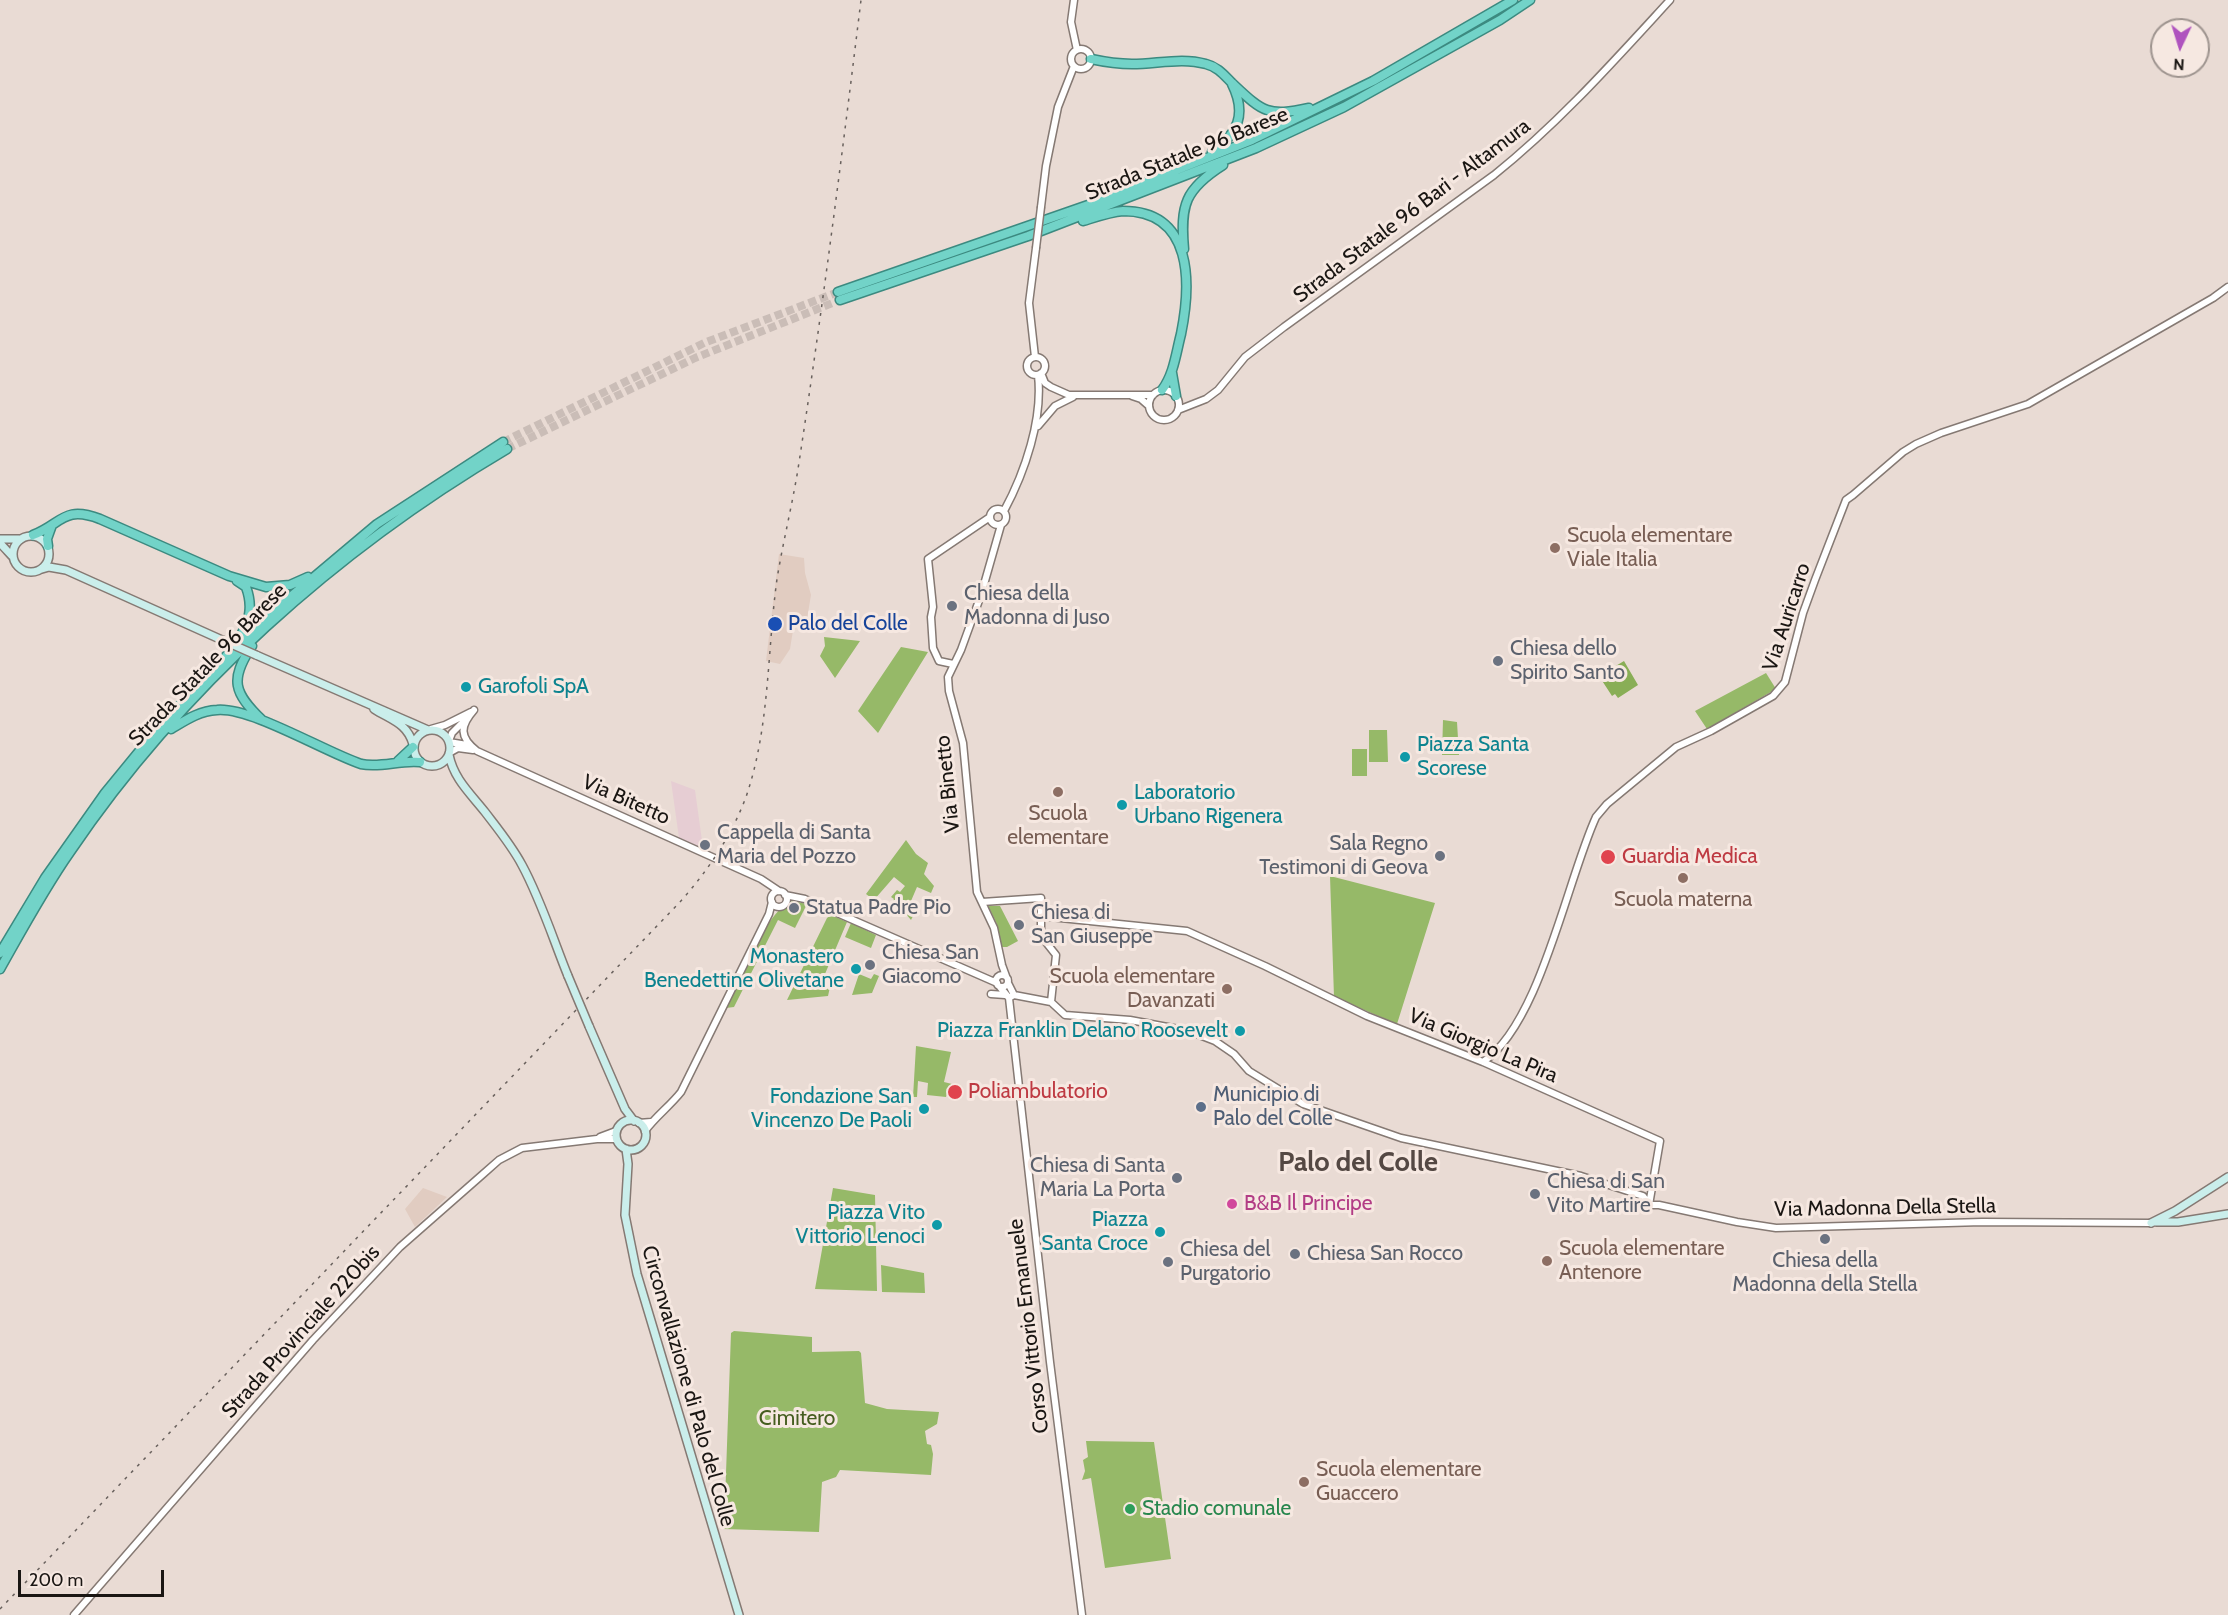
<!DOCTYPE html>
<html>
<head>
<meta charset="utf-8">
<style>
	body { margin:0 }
	#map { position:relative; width:2228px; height:1615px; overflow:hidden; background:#e9dbd4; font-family:Cabin,sans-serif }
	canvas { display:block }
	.north { position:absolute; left:2150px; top:18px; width:60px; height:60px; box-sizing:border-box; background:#f6e8e1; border:2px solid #9e948f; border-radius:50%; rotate:184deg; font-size:16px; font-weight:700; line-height:24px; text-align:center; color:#1a1613 }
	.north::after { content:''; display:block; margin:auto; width:21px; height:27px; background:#af53be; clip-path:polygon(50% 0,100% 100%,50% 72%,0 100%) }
	.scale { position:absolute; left:18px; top:1570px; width:146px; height:27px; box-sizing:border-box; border:3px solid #1a1613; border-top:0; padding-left:8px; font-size:18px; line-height:21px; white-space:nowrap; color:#1a1613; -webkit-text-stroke:4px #f6e8e1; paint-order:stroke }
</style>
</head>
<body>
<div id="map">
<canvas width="2228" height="1615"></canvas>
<div class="north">N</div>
<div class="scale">200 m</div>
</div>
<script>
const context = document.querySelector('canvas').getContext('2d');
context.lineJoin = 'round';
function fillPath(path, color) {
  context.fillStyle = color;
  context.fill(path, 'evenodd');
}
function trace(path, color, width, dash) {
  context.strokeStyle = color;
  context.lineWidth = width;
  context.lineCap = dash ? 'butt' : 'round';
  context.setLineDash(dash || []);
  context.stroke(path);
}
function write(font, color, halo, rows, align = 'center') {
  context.font = font + ' Cabin,sans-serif';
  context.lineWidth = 6;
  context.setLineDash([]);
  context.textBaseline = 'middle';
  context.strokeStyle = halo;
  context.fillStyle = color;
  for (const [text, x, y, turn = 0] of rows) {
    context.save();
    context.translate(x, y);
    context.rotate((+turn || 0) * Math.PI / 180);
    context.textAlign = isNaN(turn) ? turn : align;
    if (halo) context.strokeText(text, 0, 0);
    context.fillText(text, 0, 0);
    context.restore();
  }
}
const built = new Path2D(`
	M 779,554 L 804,558 L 805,573 L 811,595 L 806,625 L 794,624 L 790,649 L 780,664 L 766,661 Z
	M 423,1188 L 447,1197 L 415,1227 L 405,1209 Z`);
const industrial = new Path2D(`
	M 671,781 L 695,790 L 703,848 L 679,838 Z`);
const green = new Path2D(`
	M 824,637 L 860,641 L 835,678 L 820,656 L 825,646 Z
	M 901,647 L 928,652 L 878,733 L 858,711 Z
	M 1766,673 L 1776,689 L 1707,729 L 1695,711 Z
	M 1443,720 L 1457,722 L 1459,755 L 1442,755 Z
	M 1369,730 L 1387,730 L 1388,762 L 1369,762 Z
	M 1352,749 L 1367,749 L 1367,776 L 1352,776 Z
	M 906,840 L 916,854 L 928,863 L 924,874 L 934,886 L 931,893 L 917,887 L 908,908 L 915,912 L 911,920 L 901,908 L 892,902 L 894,899 L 891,897 L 897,890 L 900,892 L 905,886 L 894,877 L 874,900 L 866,894 Z
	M 1330,876 L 1435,903 L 1397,1024 L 1334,997 Z
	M 792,901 L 807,904 L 795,928 L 778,920 L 734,1007 L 726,1008 C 737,984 768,908 792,901 Z
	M 988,906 L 1000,906 L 1018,941 L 1007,947 L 1002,947 L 996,922 Z
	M 831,915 L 847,922 L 822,981 L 830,987 L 828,996 L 787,1000 L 827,918 Z
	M 851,923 L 876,935 L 871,948 L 845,937 Z
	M 859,974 L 871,979 L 874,974 L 879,976 L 872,993 L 852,995 Z
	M 916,1046 L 951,1052 L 944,1082 L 960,1086 L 955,1089 L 948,1088 L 946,1097 L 927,1095 L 928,1083 L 918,1081 L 917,1097 L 913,1097 Z
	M 833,1188 L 875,1195 L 877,1291 L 815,1289 Z
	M 881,1265 L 924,1273 L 925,1293 L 882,1292 Z
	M 734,1331 L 812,1337 L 812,1352 L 859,1351 L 861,1353 L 865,1403 L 887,1409 L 939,1412 L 937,1424 L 925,1431 L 927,1444 L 931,1445 L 933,1454 L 931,1475 L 840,1470 L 836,1477 L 822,1482 L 819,1532 L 724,1529 L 731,1333 Z
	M 1086,1441 L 1154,1442 L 1171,1559 L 1105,1568 L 1091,1478 L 1082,1480 L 1085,1471 L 1083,1460 L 1088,1457 Z`);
const forest = new Path2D(`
	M 1624,661 L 1638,685 L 1618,698 L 1615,694 L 1612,696 L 1599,676 Z`);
const trunkTunnel = new Path2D(`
	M 503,442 L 704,343 L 838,292
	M 507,449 L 695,358 L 840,300`);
const tertiary = new Path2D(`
	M 1074,0 L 1071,22 L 1077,50
	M1071 59a10 10 0 1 1 20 0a10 10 0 1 1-20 0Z
	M 1041,207 L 1046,166 L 1058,107 L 1074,66
	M1027 366a9 9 0 1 1 18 0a9 9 0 1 1-18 0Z
	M 1035,357 L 1029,303 L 1036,248
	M 1041,373 L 1045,383 L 1051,387 L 1069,395 L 1153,395
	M1149 405a15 15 0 1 1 30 0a15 15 0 1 1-30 0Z
	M 1132,396 L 1141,399 L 1149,406
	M 1178,410 L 1206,399 L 1218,390 L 1245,357 L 1284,327 L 1494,175 C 1559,123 1614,61 1670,0
	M 1038,426 L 1055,406 L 1073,397
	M990 517a8 8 0 1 1 16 0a8 8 0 1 1-16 0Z
	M 1004,511 C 1025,472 1043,419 1038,375
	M 1001,525 L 981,595 L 961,650 L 948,677 L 949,691 L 963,743 L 977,892 L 994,928 L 1002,965 L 1006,976
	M 953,664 L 939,661 L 933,648 L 931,617 L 933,607 L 928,559 L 990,517
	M 474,710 C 460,726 459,737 477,751 L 761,879 L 779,891
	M 431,729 L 445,725 L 471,712
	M 449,741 L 452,733 L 465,720
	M 449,742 L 467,745
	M 449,753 L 458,748 L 473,750
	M771 899a8 8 0 1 1 16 0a8 8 0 1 1-16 0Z
	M 785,895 L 805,899 L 997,983
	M 982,902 L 1041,898 L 1041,936 L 1056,955 L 1051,1002
	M 1041,916 L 1187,931 L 1265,966 L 1367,1016 L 1483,1062 L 1660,1141 L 1649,1205
	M996 981a6 6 0 1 1 12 0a6 6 0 1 1-12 0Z
	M 1000,987 L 1009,998 L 1014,995 L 1008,983
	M 991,994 L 1005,995
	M 1014,995 L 1051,1002 L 1065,1015 L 1130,1020 L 1189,1031 L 1215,1041 L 1234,1054 L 1249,1071 L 1303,1104 L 1401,1138 L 1581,1176 L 1643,1196 L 1649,1204
	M 1009,998 L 1050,1362 L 1082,1615
	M 1483,1062 C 1540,1024 1567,880 1596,817 L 1607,804 L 1676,747 L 1711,731 L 1773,696 L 1785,682 L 1803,613 L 1815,580 L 1846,500 L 1853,495 L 1903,452 L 1916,444 L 1941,433 L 2028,404 L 2213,298 L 2228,287
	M 639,1123 L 651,1122
	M 645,1131 C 655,1117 670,1106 681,1092 L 769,914 L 772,902
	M 600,1137 L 616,1131
	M 1649,1205 L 1659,1205 L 1737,1222 L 1776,1228 L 1982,1222 L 2151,1223
	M 74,1615 L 313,1340 L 400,1247 L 482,1175 L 499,1160 L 522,1148 L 597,1139 L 616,1139`);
const secondary = new Path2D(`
	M13 554a18 18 0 1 1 36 0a18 18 0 1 1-36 0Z
	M 0,539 L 19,539
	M 0,543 L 12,556
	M 42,569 L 49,567 L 66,570 L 222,640
	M 256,655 L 428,730
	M 374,709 C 391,720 407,723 413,744
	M414 748a18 18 0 1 1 36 0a18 18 0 1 1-36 0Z
	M 449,755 C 454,779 470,793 485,812 C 498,829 512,846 522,865 C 541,900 553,939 568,976
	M 589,1026 L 625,1109 L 634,1121
	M616 1135a15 15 0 1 1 30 0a15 15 0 1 1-30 0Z
	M 626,1149 L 628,1164 L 625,1215 L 637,1274 L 739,1615
	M 2156,1222 L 2178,1222 L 2228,1214
	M 2151,1223 L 2175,1211 L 2228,1177`);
const trunk = new Path2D(`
	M 1091,59 C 1105,62 1118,64 1132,64 C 1157,64 1182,57 1206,64 C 1218,67 1224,75 1232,83 C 1263,112 1267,117 1309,108
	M 1212,152 C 1238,134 1247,114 1232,84
	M 1083,221 C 1096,217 1110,212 1123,211 C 1194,211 1191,285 1181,334 C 1176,353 1174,374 1162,390
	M 1184,249 C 1180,205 1185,189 1223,165
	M 838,292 L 1091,204 L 1252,140 L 1373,81 L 1513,0
	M 840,300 L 1028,236 L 1256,148 L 1344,107 L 1500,20 L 1530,0
	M 1172,373 L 1176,396
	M 33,535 C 62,524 63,505 100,519 L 229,576 L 266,587 L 290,585 L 308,577
	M 48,546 L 47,539 L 52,525
	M 237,581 L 246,587 C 253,606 250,621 239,638
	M 252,646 C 229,680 234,693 262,720
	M 171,729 C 186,720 199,711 217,710 C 251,707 325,752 361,764 C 381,768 399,760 420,762
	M 398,761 L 413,747
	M 0,953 L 45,878 L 105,793 L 155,732 L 228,654 L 257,625 L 377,524 L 503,442
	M 0,969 C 22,930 44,889 70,852 C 181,688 336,550 507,449`);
const rail = new Path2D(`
	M 0,1609 L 679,903 C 707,872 731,837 746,797 C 770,727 767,652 777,579 C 783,542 792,506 798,469 C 822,313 842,156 861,0`);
const tertiaryBridge = new Path2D(`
	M 1036,248 L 1041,207`);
const secondaryBridge = new Path2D(`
	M 222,640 L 256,655
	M 568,976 L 589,1026`);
const markers = [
	[1555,548,6,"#8d6e63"],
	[952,606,6,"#6b7280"],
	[775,624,8,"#1a4fb4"],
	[1498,661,6,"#6b7280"],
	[466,687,6,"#0f9aa8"],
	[1405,757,6,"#0f9aa8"],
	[1058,792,6,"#8d6e63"],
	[1122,805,6,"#0f9aa8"],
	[705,845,6,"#6b7280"],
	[1440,856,6,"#6b7280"],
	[1608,857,8,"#e0444e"],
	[1683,878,6,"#8d6e63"],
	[794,908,6,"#6b7280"],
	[1019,925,6,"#6b7280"],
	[870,965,6,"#6b7280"],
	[856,969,6,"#0f9aa8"],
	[1227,989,6,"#8d6e63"],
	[1240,1031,6,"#0f9aa8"],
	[955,1092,8,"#e0444e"],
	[1201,1107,6,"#5c6f8a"],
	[924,1109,6,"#0f9aa8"],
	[1177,1178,6,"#6b7280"],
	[1535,1194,6,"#6b7280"],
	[1232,1204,6,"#d1479c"],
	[937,1225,6,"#0f9aa8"],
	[1160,1232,6,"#0f9aa8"],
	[1825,1239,6,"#6b7280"],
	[1295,1254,6,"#6b7280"],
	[1547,1261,6,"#8d6e63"],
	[1168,1262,6,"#6b7280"],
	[1304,1482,6,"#8d6e63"],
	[1130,1509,6,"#2e9e5b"]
];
const streetNames = [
	["Strada Statale 96 Barese",1187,154,-22],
	["Strada Statale 96 Bari - Altamura",1412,211,-37],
	["Via Auricarro",1787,617,-72],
	["Strada Statale 96 Barese",208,665,-46],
	["Via Binetto",948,784,-96],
	["Via Bitetto",626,800,24],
	["Via Giorgio La Pira",1483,1046,23],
	["Via Madonna Della Stella",1885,1208,-1],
	["Corso Vittorio Emanuele",1029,1326,-97],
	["Strada Provinciale 220bis",301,1332,-48],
	["Circonvallazione di Palo del Colle",688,1386,74]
];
const educationNames = [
	["Scuola elementare",1567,536],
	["Viale Italia",1567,560],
	["Scuola",1058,814,"center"],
	["elementare",1058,838,"center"],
	["Scuola materna",1683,900,"center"],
	["Scuola elementare",1215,977,"right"],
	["Davanzati",1215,1001,"right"],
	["Scuola elementare",1559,1249],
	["Antenore",1559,1273],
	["Scuola elementare",1316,1470],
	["Guaccero",1316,1494]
];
const worshipNames = [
	["Chiesa della",964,594],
	["Madonna di Juso",964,618],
	["Chiesa dello",1510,649],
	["Spirito Santo",1510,673],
	["Cappella di Santa",717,833],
	["Maria del Pozzo",717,857],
	["Sala Regno",1428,844,"right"],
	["Testimoni di Geova",1428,868,"right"],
	["Statua Padre Pio",806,908],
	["Chiesa di",1031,913],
	["San Giuseppe",1031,937],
	["Chiesa San",882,953],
	["Giacomo",882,977],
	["Chiesa di Santa",1165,1166,"right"],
	["Maria La Porta",1165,1190,"right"],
	["Chiesa di San",1547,1182],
	["Vito Martire",1547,1206],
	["Chiesa del",1180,1250],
	["Purgatorio",1180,1274],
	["Chiesa San Rocco",1307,1254],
	["Chiesa della",1825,1261,"center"],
	["Madonna della Stella",1825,1285,"center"]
];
const transitNames = [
	["Palo del Colle",788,624]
];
const cultureNames = [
	["Garofoli SpA",478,687,"left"],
	["Piazza Santa",1417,745,"left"],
	["Scorese",1417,769,"left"],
	["Laboratorio",1134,793,"left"],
	["Urbano Rigenera",1134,817,"left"],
	["Monastero",844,957],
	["Benedettine Olivetane",844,981],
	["Piazza Franklin Delano Roosevelt",1228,1031],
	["Fondazione San",912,1097],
	["Vincenzo De Paoli",912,1121],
	["Piazza Vito",925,1213],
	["Vittorio Lenoci",925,1237],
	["Piazza",1148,1220],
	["Santa Croce",1148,1244]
];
const healthNames = [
	["Guardia Medica",1622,857],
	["Poliambulatorio",968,1092]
];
const serviceNames = [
	["Municipio di",1213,1095],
	["Palo del Colle",1213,1119]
];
const hotelNames = [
	["B&B Il Principe",1244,1204]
];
const parkNames = [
	["Cimitero",797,1419]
];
const leisureNames = [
	["Stadio comunale",1142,1509]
];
const districtNames = [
	["Palo del Colle",1358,1163]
];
fillPath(built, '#e1ccc1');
fillPath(industrial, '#e6cdd3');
fillPath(green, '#96b968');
fillPath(forest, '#89ae56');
trace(trunkTunnel, '#cabdb7', 8, [8, 4]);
trace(tertiary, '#857973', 9);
trace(secondary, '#857973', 10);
trace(trunk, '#3c8a80', 11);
trace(tertiary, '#fff', 6);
trace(secondary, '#caeeeb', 7);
trace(trunk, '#72d3c8', 8);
trace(rail, '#69615d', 1.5, [3, 6]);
trace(tertiaryBridge, '#857973', 9, []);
trace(secondaryBridge, '#857973', 10, []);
trace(tertiaryBridge, '#fff', 6);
trace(secondaryBridge, '#caeeeb', 7);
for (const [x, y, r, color] of markers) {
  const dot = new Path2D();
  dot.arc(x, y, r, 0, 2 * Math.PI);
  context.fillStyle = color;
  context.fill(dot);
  trace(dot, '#f6e8e1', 2);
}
write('21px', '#1a1613', '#f6e8e1', streetNames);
write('21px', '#785e54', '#f6e8e1', educationNames, 'left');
write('21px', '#5b616d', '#f6e8e1', worshipNames, 'left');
write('21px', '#164399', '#f6e8e1', transitNames, 'left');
write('21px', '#0d838f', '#f6e8e1', cultureNames, 'right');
write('21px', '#be3a42', '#f6e8e1', healthNames, 'left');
write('21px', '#4e5e75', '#f6e8e1', serviceNames, 'left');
write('21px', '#b23c85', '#f6e8e1', hotelNames, 'left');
write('21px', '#455d1f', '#f6e8e1', parkNames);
write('21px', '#27864d', '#f6e8e1', leisureNames, 'left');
write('bold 27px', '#544843', '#f6e8e1', districtNames);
</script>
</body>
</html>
